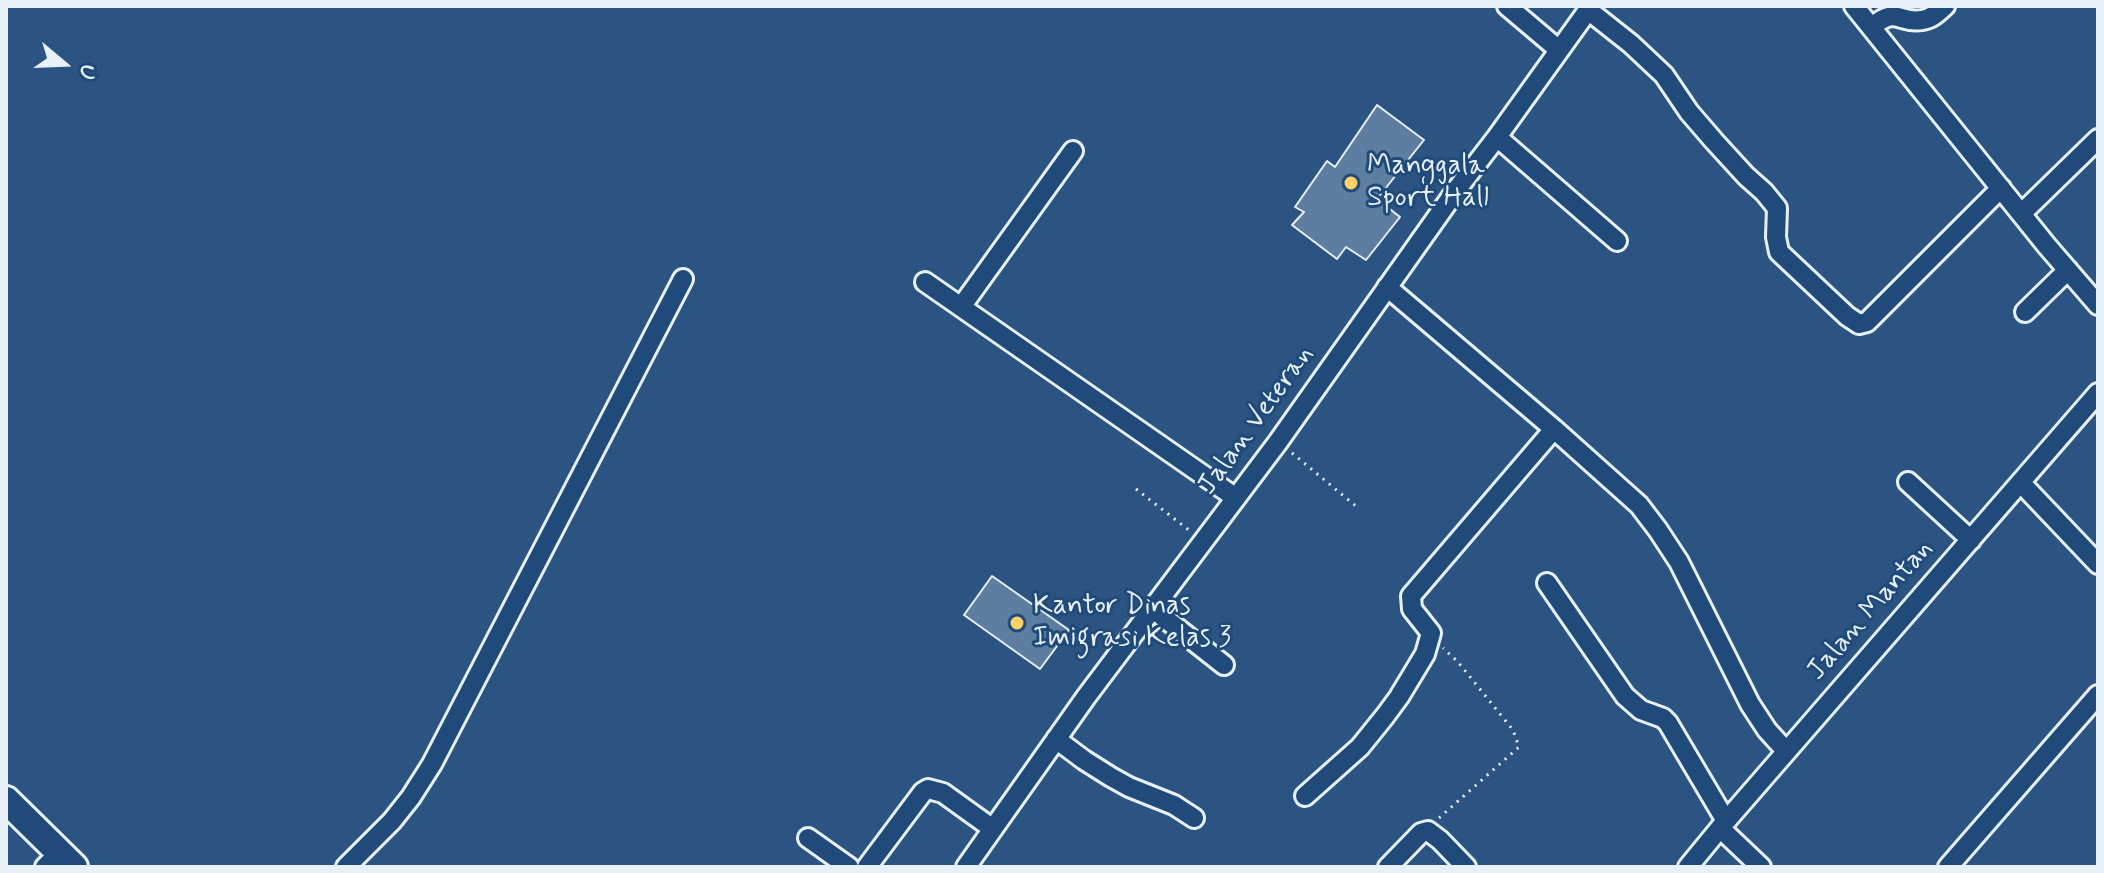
<!DOCTYPE html>
<html>
<head>
<meta charset="utf-8">
<style>
	body { margin:0 }
	#map { position:relative; width:2104px; height:873px; overflow:hidden; background:#2b5482; font-family:Mynerve,sans-serif }
	canvas { display:block }
	.frame { position:absolute; inset:0; border:8px solid #e8f1f8; pointer-events:none }
	.north { position:absolute; left:24px; top:24px; width:80px; height:80px; -webkit-text-stroke:6px #1f4a7a; paint-order:stroke; rotate:109deg; font-size:22px; font-weight:700; line-height:32px; text-align:center; color:#e8f1f8 }
	.north::after { content:''; display:block; margin:auto; width:28px; height:36px; background:#e8f1f8; clip-path:polygon(50% 0,100% 100%,50% 72%,0 100%) }
</style>
</head>
<body>
<div id="map">
<canvas width="2104" height="873"></canvas>
<div class="frame"></div>
<div class="north">U</div>
</div>
<script>
const context = document.querySelector('canvas').getContext('2d');
context.lineJoin = 'round';
function fillPath(path, color) {
  context.fillStyle = color;
  context.fill(path, 'evenodd');
}
function trace(path, color, width, dash) {
  context.strokeStyle = color;
  context.lineWidth = width;
  context.lineCap = dash ? 'butt' : 'round';
  context.setLineDash(dash || []);
  context.stroke(path);
}
function write(font, color, halo, rows, align = 'center') {
  context.font = font + ' Mynerve,sans-serif';
  context.lineWidth = 6;
  context.setLineDash([]);
  context.textBaseline = 'middle';
  context.strokeStyle = halo;
  context.fillStyle = color;
  for (const [text, x, y, turn = 0] of rows) {
    context.save();
    context.translate(x, y);
    context.rotate((+turn || 0) * Math.PI / 180);
    context.textAlign = isNaN(turn) ? turn : align;
    if (halo) context.strokeText(text, 0, 0);
    context.fillText(text, 0, 0);
    context.restore();
  }
}
const building = new Path2D(`
	M 1377,105 L 1424,140 L 1377,199 L 1400,217 L 1366,260 L 1346,247 L 1337,259 L 1292,225 L 1304,212 L 1295,207 L 1327,161 L 1335,167 Z
	M 992,576 L 1069,630 L 1040,669 L 964,615 Z`);
const path = new Path2D(`
	M 1292,453 L 1357,507
	M 1136,489 L 1190,531
	M 1439,818 L 1519,747 L 1513,730 L 1458,662 L 1443,648`);
const minor = new Path2D(`
	M 1507,6 L 1559,50
	M 1854,6 L 2047,246 L 2098,305
	M 1588,10 L 1631,44 L 1664,75 L 1689,112 L 1714,141 L 1746,176 L 1764,192 L 1777,208 L 1776,237 L 1779,252 L 1847,316 L 1859,324 L 1867,322 L 2001,188
	M 1872,27 C 1897,5 1898,24 1922,20 C 1932,19 1938,12 1945,6
	M 1497,137 L 1617,241
	M 2022,213 L 2098,139
	M 925,282 L 1236,498
	M 1387,287 L 1554,429 L 1639,505 L 1658,530 L 1679,562 L 1750,704 L 1767,730 L 1786,751
	M 961,307 L 1073,151
	M 2025,312 L 2068,270
	M 1908,482 L 1971,540
	M 2021,483 L 2098,564
	M 1547,583 L 1625,696 L 1641,710 L 1663,718 L 1668,723 L 1726,821
	M 1153,609 L 1224,665
	M 1056,739 L 1084,760 L 1111,777 L 1129,787 L 1174,805 L 1194,818
	M 1305,796 L 1360,747 L 1385,716 L 1399,697 L 1425,654 L 1431,633 L 1412,609 L 1411,596 L 1554,429
	M 1720,828 L 1761,867
	M 808,838 L 849,867
	M 45,867 L 59,853
	M 346,867 L 392,821 L 411,797 L 432,764 L 683,279
	M 867,867 L 923,792 L 928,789 L 943,793 L 993,829
	M 966,867 L 1086,697 L 1278,442 L 1457,189 L 1497,137 L 1591,6
	M 1388,867 L 1421,833 L 1428,831 L 1440,840 L 1466,867
	M 1688,867 L 1720,828 L 2098,393
	M 1948,867 L 2098,695`);
const highway = new Path2D(`
	M 6,800 L 74,867`);
const markers = [
	[1351,183,8,"#ffd166"],
	[1017,623,8,"#ffd166"]
];
const poiNames = [
	["Manggala",1367,167],
	["Sport Hall",1367,199],
	["Kantor Dinas",1033,607],
	["Imigrasi Kelas 3",1033,639]
];
const streetNames = [
	["Jalan Veteran",1257,421,-54],
	["Jalan Mantan",1871,611,-49]
];
fillPath(building, '#5d7da1');
trace(building, '#e8f1f8', 2);
trace(minor, '#e8f1f8', 24);
trace(highway, '#e8f1f8', 32);
trace(path, '#e8f1f8', 3, [2, 6]);
trace(minor, '#1f4a7a', 18);
trace(highway, '#1f4a7a', 26);
for (const [x, y, r, color] of markers) {
  const dot = new Path2D();
  dot.arc(x, y, r, 0, 2 * Math.PI);
  context.fillStyle = color;
  context.fill(dot);
  trace(dot, '#1f4a7a', 3);
}
write('28px', '#e8f1f8', '#1f4a7a', poiNames, 'left');
write('28px', '#e8f1f8', '#1f4a7a', streetNames);
</script>
</body>
</html>
